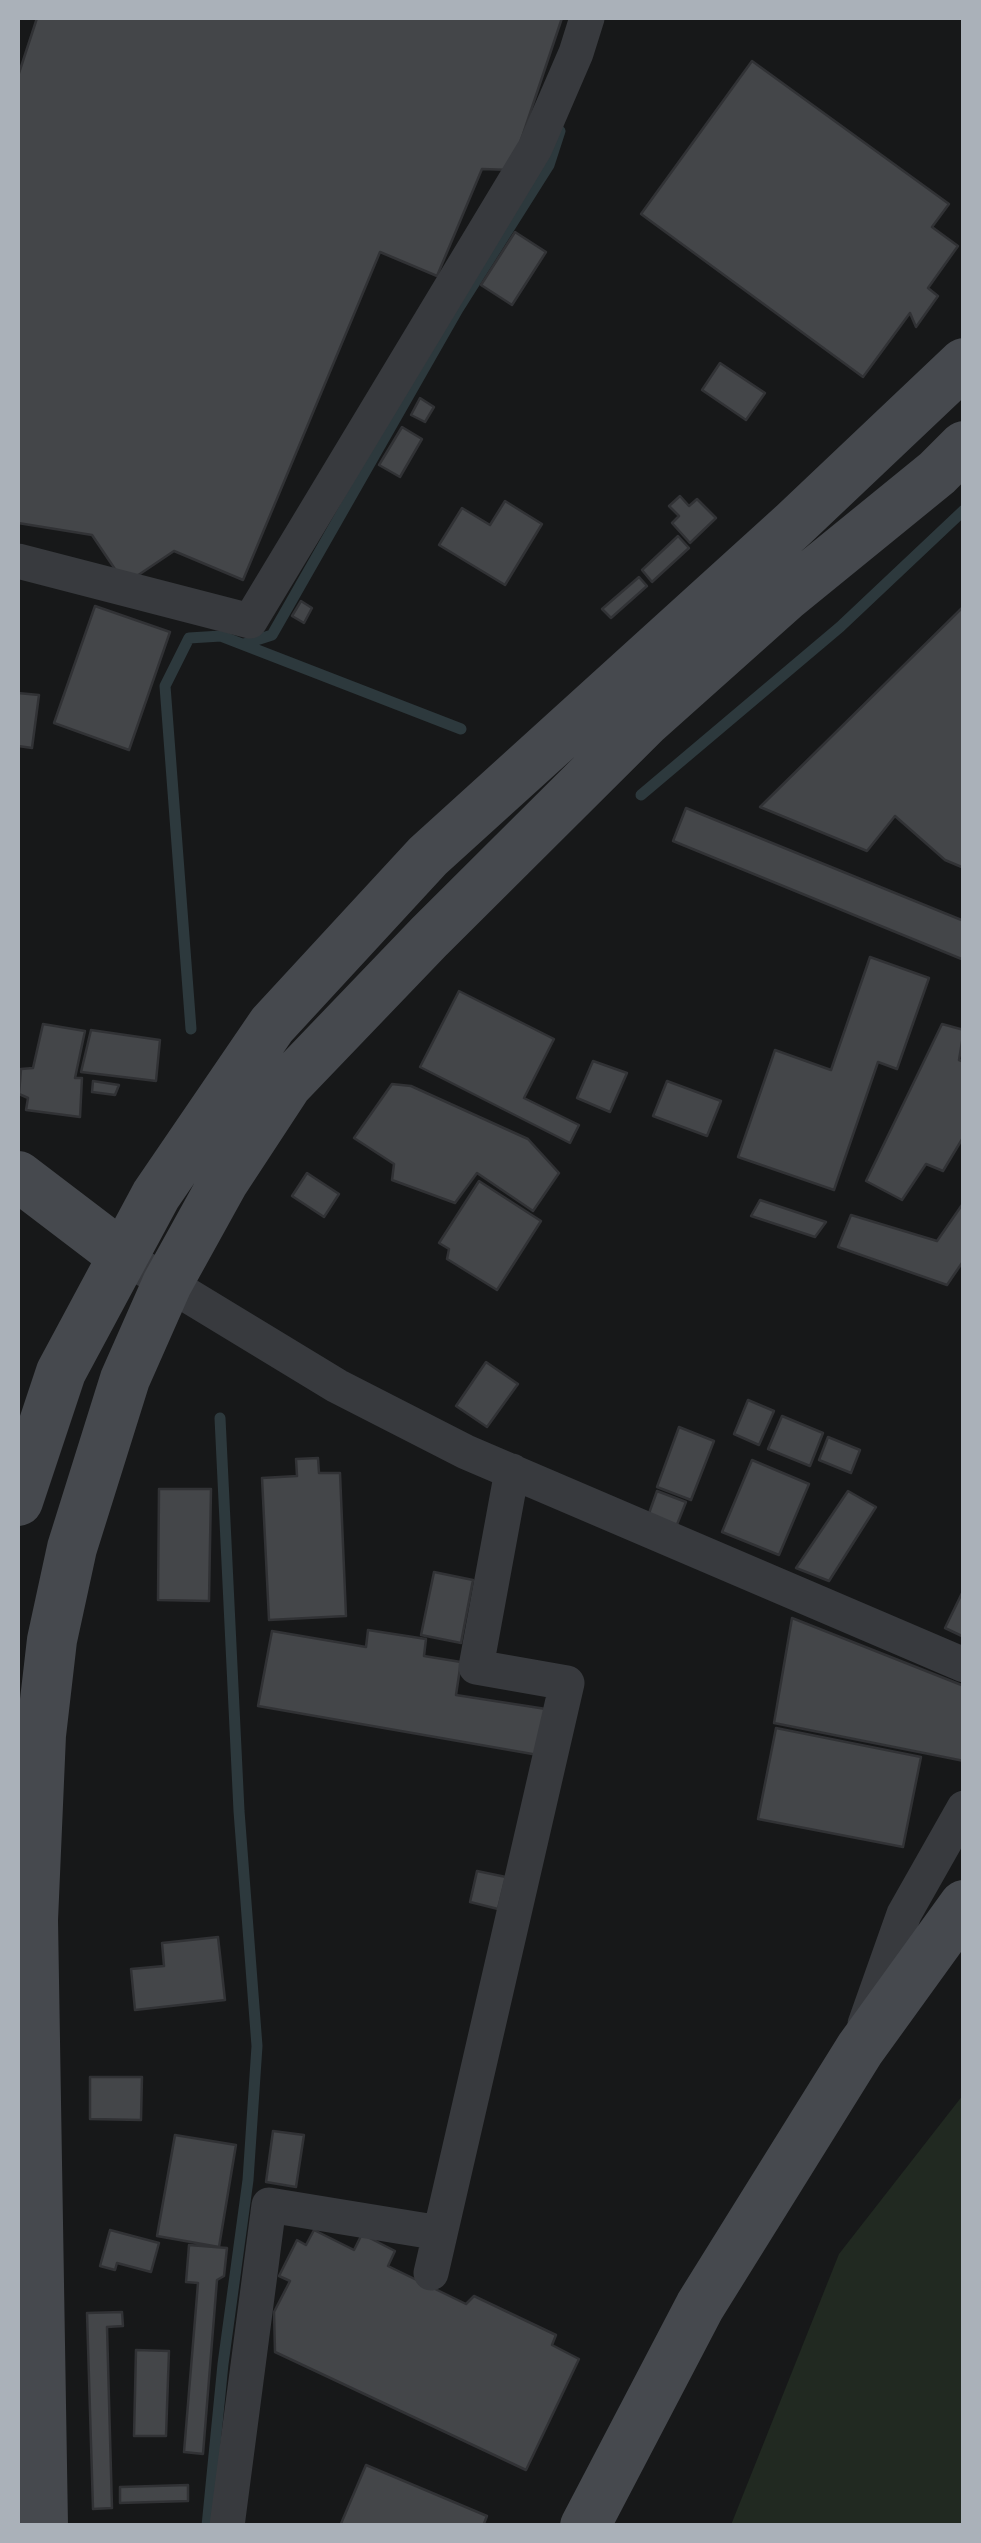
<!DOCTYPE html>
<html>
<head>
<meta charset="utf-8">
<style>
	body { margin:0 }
	#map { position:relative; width:981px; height:2543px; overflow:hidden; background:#171819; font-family:Inter,sans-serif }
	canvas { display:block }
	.frame { position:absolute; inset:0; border:20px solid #aab1b9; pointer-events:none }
</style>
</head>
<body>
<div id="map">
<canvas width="981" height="2543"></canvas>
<div class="frame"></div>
</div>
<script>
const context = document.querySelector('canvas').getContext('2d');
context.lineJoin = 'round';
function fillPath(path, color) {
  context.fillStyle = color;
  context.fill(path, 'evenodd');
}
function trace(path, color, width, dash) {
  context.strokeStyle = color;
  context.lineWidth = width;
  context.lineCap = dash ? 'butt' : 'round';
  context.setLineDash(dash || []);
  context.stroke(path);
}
const green = new Path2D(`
	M 963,2095 L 963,2525 L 731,2525 L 839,2254 Z`);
const stream = new Path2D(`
	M 244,644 L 272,635 L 458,309 L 549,165 L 560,131
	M 641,795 L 840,627 L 964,510
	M 191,1029 L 165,686 L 189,638 L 221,636 L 461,729
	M 207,2526 L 223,2364 L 248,2180 L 257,2046 L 239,1811 L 220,1418`);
const building = new Path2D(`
	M 37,18 L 562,18 L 511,170 L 482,169 L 437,276 L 380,252 L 243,580 L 174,551 L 125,584 L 92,535 L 18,523 L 18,76 Z
	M 752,61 L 949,204 L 932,227 L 958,246 L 928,288 L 938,296 L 916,327 L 910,313 L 863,377 L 641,214 Z
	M 515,232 L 546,252 L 512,305 L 481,285 Z
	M 720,363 L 765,393 L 746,420 L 702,390 Z
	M 420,398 L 434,407 L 425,422 L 411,415 Z
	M 402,427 L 422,439 L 400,477 L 379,465 Z
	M 680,496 L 689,506 L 697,499 L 716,518 L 690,543 L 672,523 L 679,516 L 669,506 Z
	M 505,501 L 542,524 L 505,585 L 439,545 L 462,508 L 490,525 Z
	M 678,536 L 689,548 L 652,582 L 642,570 Z
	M 639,577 L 647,586 L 611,618 L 602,609 Z
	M 301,601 L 312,608 L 304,623 L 292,616 Z
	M 95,606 L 170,632 L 129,750 L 54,723 Z
	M 964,606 L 964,868 L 945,860 L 895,816 L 867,851 L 760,807 Z
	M 18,693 L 39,695 L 32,748 L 18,746 Z
	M 686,808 L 964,921 L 964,960 L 673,841 Z
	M 870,957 L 929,978 L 897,1069 L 878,1062 L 834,1190 L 738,1157 L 775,1050 L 831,1070 Z
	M 459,991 L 554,1039 L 524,1098 L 579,1125 L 570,1143 L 420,1067 Z
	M 43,1024 L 85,1031 L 75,1078 L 82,1078 L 80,1117 L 26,1110 L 28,1098 L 19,1094 L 21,1069 L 33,1068 Z
	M 942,1024 L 964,1030 L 959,1060 L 964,1062 L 964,1136 L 943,1171 L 926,1164 L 902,1200 L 866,1181 Z
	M 91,1030 L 160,1040 L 156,1081 L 81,1072 Z
	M 593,1061 L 627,1073 L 610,1112 L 577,1098 Z
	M 93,1081 L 119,1085 L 115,1095 L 92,1092 Z
	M 667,1081 L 721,1101 L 707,1136 L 653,1116 Z
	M 392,1084 L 411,1086 L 528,1139 L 559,1173 L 533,1211 L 477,1173 L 455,1203 L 392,1180 L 394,1164 L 354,1138 Z
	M 307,1173 L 339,1194 L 324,1217 L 292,1196 Z
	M 479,1181 L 541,1221 L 497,1290 L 447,1259 L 449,1249 L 439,1243 Z
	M 760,1200 L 826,1222 L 815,1237 L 751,1216 Z
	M 964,1202 L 964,1260 L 947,1285 L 838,1247 L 851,1215 L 937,1241 Z
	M 486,1362 L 518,1384 L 487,1427 L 456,1406 Z
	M 748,1400 L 774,1411 L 759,1445 L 734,1434 Z
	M 782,1416 L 823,1433 L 810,1466 L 768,1449 Z
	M 679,1427 L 714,1441 L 691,1500 L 657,1487 Z
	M 828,1437 L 860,1450 L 851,1473 L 819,1460 Z
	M 318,1458 L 319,1473 L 340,1473 L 346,1616 L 269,1620 L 262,1478 L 297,1476 L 296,1459 Z
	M 752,1460 L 809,1484 L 779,1555 L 722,1532 Z
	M 159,1489 L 211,1489 L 209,1601 L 158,1600 Z
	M 657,1491 L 686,1502 L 676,1527 L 648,1516 Z
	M 848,1491 L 876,1507 L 829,1581 L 796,1568 Z
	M 434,1572 L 473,1580 L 461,1643 L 421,1635 Z
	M 964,1589 L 964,1637 L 945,1628 Z
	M 792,1618 L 964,1686 L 964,1761 L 774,1723 Z
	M 368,1630 L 426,1639 L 424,1656 L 461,1662 L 456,1695 L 546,1709 L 538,1755 L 258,1706 L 272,1631 L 366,1647 Z
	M 776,1728 L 921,1757 L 903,1847 L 758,1819 Z
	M 477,1871 L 506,1877 L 498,1909 L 470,1902 Z
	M 218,1937 L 225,2000 L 135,2010 L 131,1969 L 164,1966 L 162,1943 Z
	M 90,2077 L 142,2077 L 141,2120 L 90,2119 Z
	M 273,2131 L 304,2135 L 296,2187 L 266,2182 Z
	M 175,2135 L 236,2145 L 219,2247 L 157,2236 Z
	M 110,2230 L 159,2243 L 151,2272 L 117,2263 L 115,2270 L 100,2266 Z
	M 314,2230 L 354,2250 L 362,2234 L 395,2251 L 388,2266 L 466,2304 L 474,2296 L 556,2335 L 552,2345 L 579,2359 L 526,2470 L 275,2352 L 274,2312 L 290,2281 L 279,2276 L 297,2240 L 306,2245 Z
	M 189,2245 L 227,2248 L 224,2276 L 217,2280 L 203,2454 L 184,2452 L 198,2283 L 186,2282 Z
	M 122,2312 L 123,2326 L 107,2327 L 112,2508 L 93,2509 L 87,2313 Z
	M 136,2350 L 169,2351 L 166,2436 L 134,2436 Z
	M 366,2465 L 487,2516 L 483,2526 L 340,2526 Z
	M 188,2485 L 188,2501 L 120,2503 L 120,2487 Z`);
const street = new Path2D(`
	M 18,561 L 250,621 L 535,148 L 576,53 L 587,18
	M 123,1256 L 337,1386 L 466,1452 L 964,1665
	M 865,2024 L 904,1914 L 964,1808
	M 431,2273 L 567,1683 L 476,1667 L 512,1471
	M 227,2526 L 269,2205 L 440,2233`);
const secondary = new Path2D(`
	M 18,1176 L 123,1256
	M 18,1501 L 61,1372 L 156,1195 L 272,1025 L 428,856 L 794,524 L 964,363
	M 43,2526 L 33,1920 L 41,1735 L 52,1640 L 72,1548 L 125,1379 L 167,1284 L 224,1181 L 287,1085 L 429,937 L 646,721 L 786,596 L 937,473 L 964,446
	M 585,2526 L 700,2306 L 860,2049 L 964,1905`);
fillPath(green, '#212921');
trace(stream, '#2d393d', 11);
fillPath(building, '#444649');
trace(building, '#313235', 2.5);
trace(street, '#383a3e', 35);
trace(secondary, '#46494e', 50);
</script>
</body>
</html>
